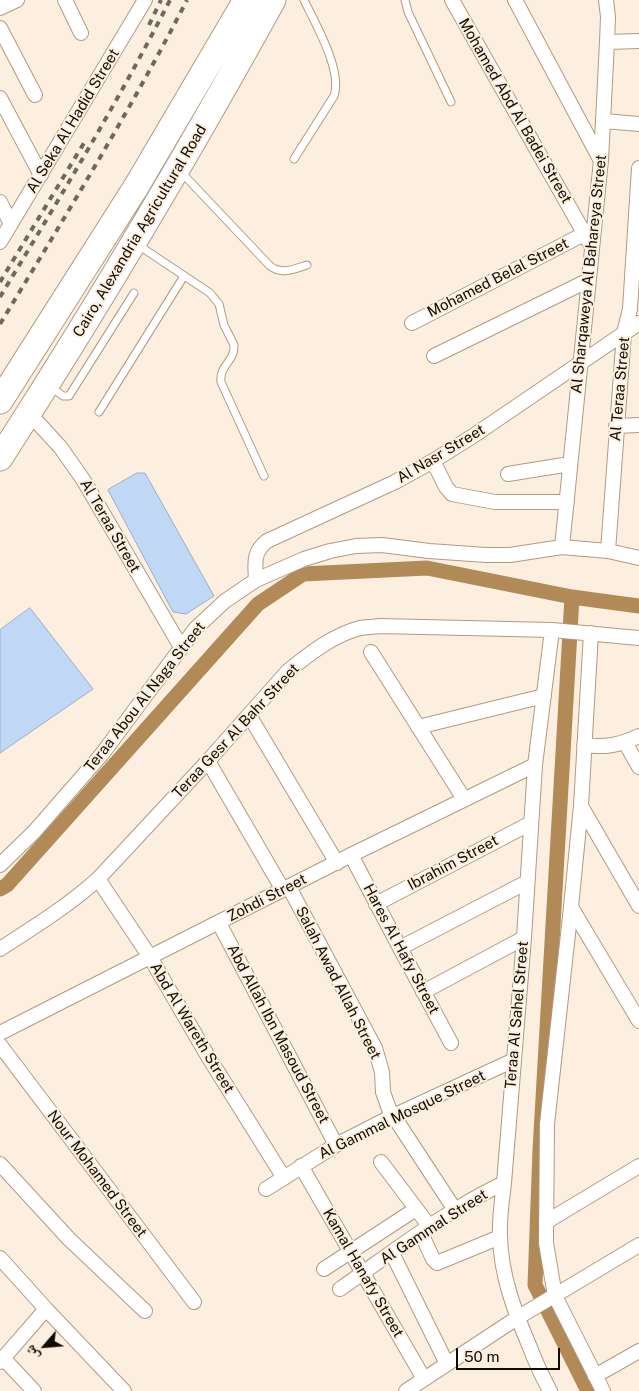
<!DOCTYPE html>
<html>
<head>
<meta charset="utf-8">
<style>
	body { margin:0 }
	#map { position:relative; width:639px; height:1391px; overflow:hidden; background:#fdefdf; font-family:"Public Sans","Noto Naskh Arabic",sans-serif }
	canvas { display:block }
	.north { position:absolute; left:20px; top:1321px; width:50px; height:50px; -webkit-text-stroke:4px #fdefdf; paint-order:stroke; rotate:243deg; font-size:14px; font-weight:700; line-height:20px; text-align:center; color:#120b03 }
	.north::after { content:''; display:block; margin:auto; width:18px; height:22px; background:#120b03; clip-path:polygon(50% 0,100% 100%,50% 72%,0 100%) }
	.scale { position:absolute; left:456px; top:1348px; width:104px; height:22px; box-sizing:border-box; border:2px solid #120b03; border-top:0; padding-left:6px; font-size:15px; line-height:18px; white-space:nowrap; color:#120b03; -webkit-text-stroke:4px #fdefdf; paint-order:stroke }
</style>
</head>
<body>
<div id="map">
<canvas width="639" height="1391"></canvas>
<div class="north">ش</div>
<div class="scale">50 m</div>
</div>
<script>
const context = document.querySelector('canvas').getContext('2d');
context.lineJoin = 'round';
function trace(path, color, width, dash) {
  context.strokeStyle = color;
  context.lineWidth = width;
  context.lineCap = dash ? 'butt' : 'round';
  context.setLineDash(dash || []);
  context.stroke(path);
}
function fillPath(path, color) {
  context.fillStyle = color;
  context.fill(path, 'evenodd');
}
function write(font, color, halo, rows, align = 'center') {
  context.font = font + ' "Public Sans",sans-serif';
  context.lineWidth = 4;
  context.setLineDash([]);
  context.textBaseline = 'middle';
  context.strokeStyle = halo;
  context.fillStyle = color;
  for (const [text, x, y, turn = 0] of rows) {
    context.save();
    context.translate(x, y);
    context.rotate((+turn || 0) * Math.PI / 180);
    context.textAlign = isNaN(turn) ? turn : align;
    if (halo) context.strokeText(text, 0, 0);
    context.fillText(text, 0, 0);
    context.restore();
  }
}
const canal = new Path2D(`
	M 572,597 L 540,1150 L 535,1285 L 588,1391
	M 0,889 L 7,885 L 258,604 L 303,574 L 427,568 L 572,597 L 639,606`);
const building = new Path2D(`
	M 137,473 L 145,473 L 214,596 L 186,614 L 173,612 L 108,490 Z
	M 30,608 L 93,689 L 0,753 L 0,630 Z`);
const lane = new Path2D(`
	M 405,0 L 408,12 L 451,102
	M 294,159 L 334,96 C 343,71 315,23 304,0
	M 181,172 L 270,266 C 282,275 294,269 307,265
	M 138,245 L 210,293 L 219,304 L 224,325 L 234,345 C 235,362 219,365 221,382 L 264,476
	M 50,386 L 63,396 L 69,396 L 134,293
	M 99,412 L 184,276`);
const street = new Path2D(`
	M 65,0 L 81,33
	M 452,0 L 592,247
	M 515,0 L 600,159
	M 0,8 L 17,0
	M 0,28 L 35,95
	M 607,42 L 639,41
	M 0,98 L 41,175
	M 604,121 L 639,124
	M 0,202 L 11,224
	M 0,242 L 145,0
	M 412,323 L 584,234
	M 434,356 L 589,280
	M 29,413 L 61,448 L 84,481 L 181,647
	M 616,426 L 639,425
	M 433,461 L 446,487 L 452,494 L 495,502 L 567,502
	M 508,474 L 570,464
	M 562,547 L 601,160 L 607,42 L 608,17 L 606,0
	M 608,551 L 624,333 L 630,309 L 639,168
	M 256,580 C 255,563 253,552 267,541 L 395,482 L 433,461 L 473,436 L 639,323
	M 591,633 L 581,806 L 571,907 L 547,1124 L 546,1243 L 555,1296 L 603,1391
	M 371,652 L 464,799
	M 249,715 L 337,863
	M 418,727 L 544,696
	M 625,742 L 639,767
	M 584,745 C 606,748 619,745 639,736
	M 208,761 L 283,890
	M 581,806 L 639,906
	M 351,855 L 400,948 L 451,1043
	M 0,865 L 34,832 L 102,754 L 196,628 L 225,601 L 256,580 L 304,559 L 330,551 L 356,546 L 382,545 L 429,551 L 486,555 L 510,555 L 562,547 L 608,551 L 639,558
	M 98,879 L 150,957 L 209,1058 L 284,1178
	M 289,887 L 375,1048 L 382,1072 L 383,1092 L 389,1109 L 455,1210
	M 376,904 L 531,823
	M 571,907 L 639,1021
	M 219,923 L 336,1145
	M 400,948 L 527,882
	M 0,949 C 34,927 68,906 98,879 L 208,761 L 288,671 C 309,654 333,635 360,628 C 366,627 373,627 380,626 L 552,630 L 639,638
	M 423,992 L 524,938
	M 0,1033 L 351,855 L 535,765
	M 0,1045 L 194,1302
	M 381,1162 L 430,1227
	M 0,1164 L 69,1239 L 145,1311
	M 301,1166 L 424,1379
	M 266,1189 L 336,1145 L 393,1116 L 514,1060
	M 546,1222 L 639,1166
	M 421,1233 L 433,1259 L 437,1263 L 500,1237
	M 392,1253 L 447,1364
	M 0,1258 L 46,1309 L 124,1391
	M 324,1269 L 416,1209
	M 340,1289 C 393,1252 445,1211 504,1183
	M 4,1359 L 34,1391
	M 0,1362 L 46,1309
	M 595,1376 L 639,1351
	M 406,1391 L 517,1318 L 639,1245
	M 550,1391 C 542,1376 535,1361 529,1345 C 514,1310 501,1275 500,1237 C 499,1219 502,1201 504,1183 L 524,938 L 535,765 L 552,630`);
const highway = new Path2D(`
	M 0,401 L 136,187 L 246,0
	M 0,458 C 96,309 187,156 273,0`);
const rail = new Path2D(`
	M 149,25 L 161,0
	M 0,282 L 84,143
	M 0,297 C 59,199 118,102 170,0
	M 0,324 C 65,217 130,111 187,0`);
const streetNames = [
	["Mohamed Abd Al Badei Street",515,111,60],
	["Al Seka Al Hadid Street",73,121,-59],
	["Cairo, Alexandria Agricultural Road",140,231,-59],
	["Al Sharqaweya Al Bahareya Street",589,274,-84],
	["Mohamed Belal Street",498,278,-27],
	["Al Teraa Street",620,389,-85],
	["Al Nasr Street",441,454,-31],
	["Al Teraa Street",110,526,60],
	["Teraa Abou Al Naga Street",145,697,-52],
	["Teraa Gesr Al Bahr Street",236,731,-47],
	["Ibrahim Street",453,863,-28],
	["Zohdi Street",267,898,-27],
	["Hares Al Hafy Street",401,949,62],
	["Salah Awad Allah Street",338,983,63],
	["Teraa Al Sahel Street",517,1015,-85],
	["Abd Al Wareth Street",192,1028,59],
	["Abd Allah Ibn Masoud Street",278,1034,62],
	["Al Gammal Mosque Street",402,1115,-26],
	["Nour Mohamed Street",97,1174,53],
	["Al Gammal Street",434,1227,-33],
	["Kamal Hanafy Street",363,1273,60]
];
trace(canal, '#b18a58', 15);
fillPath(building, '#c0d8f6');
trace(building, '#9aaec8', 1);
trace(lane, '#af9b81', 9);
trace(street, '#af9b81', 16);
trace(highway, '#af9b81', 27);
trace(lane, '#fff', 7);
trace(street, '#fff', 14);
trace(highway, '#fff', 25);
trace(rail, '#71675c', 4, [6, 6]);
write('15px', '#120b03', '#fdefdf', streetNames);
</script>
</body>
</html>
